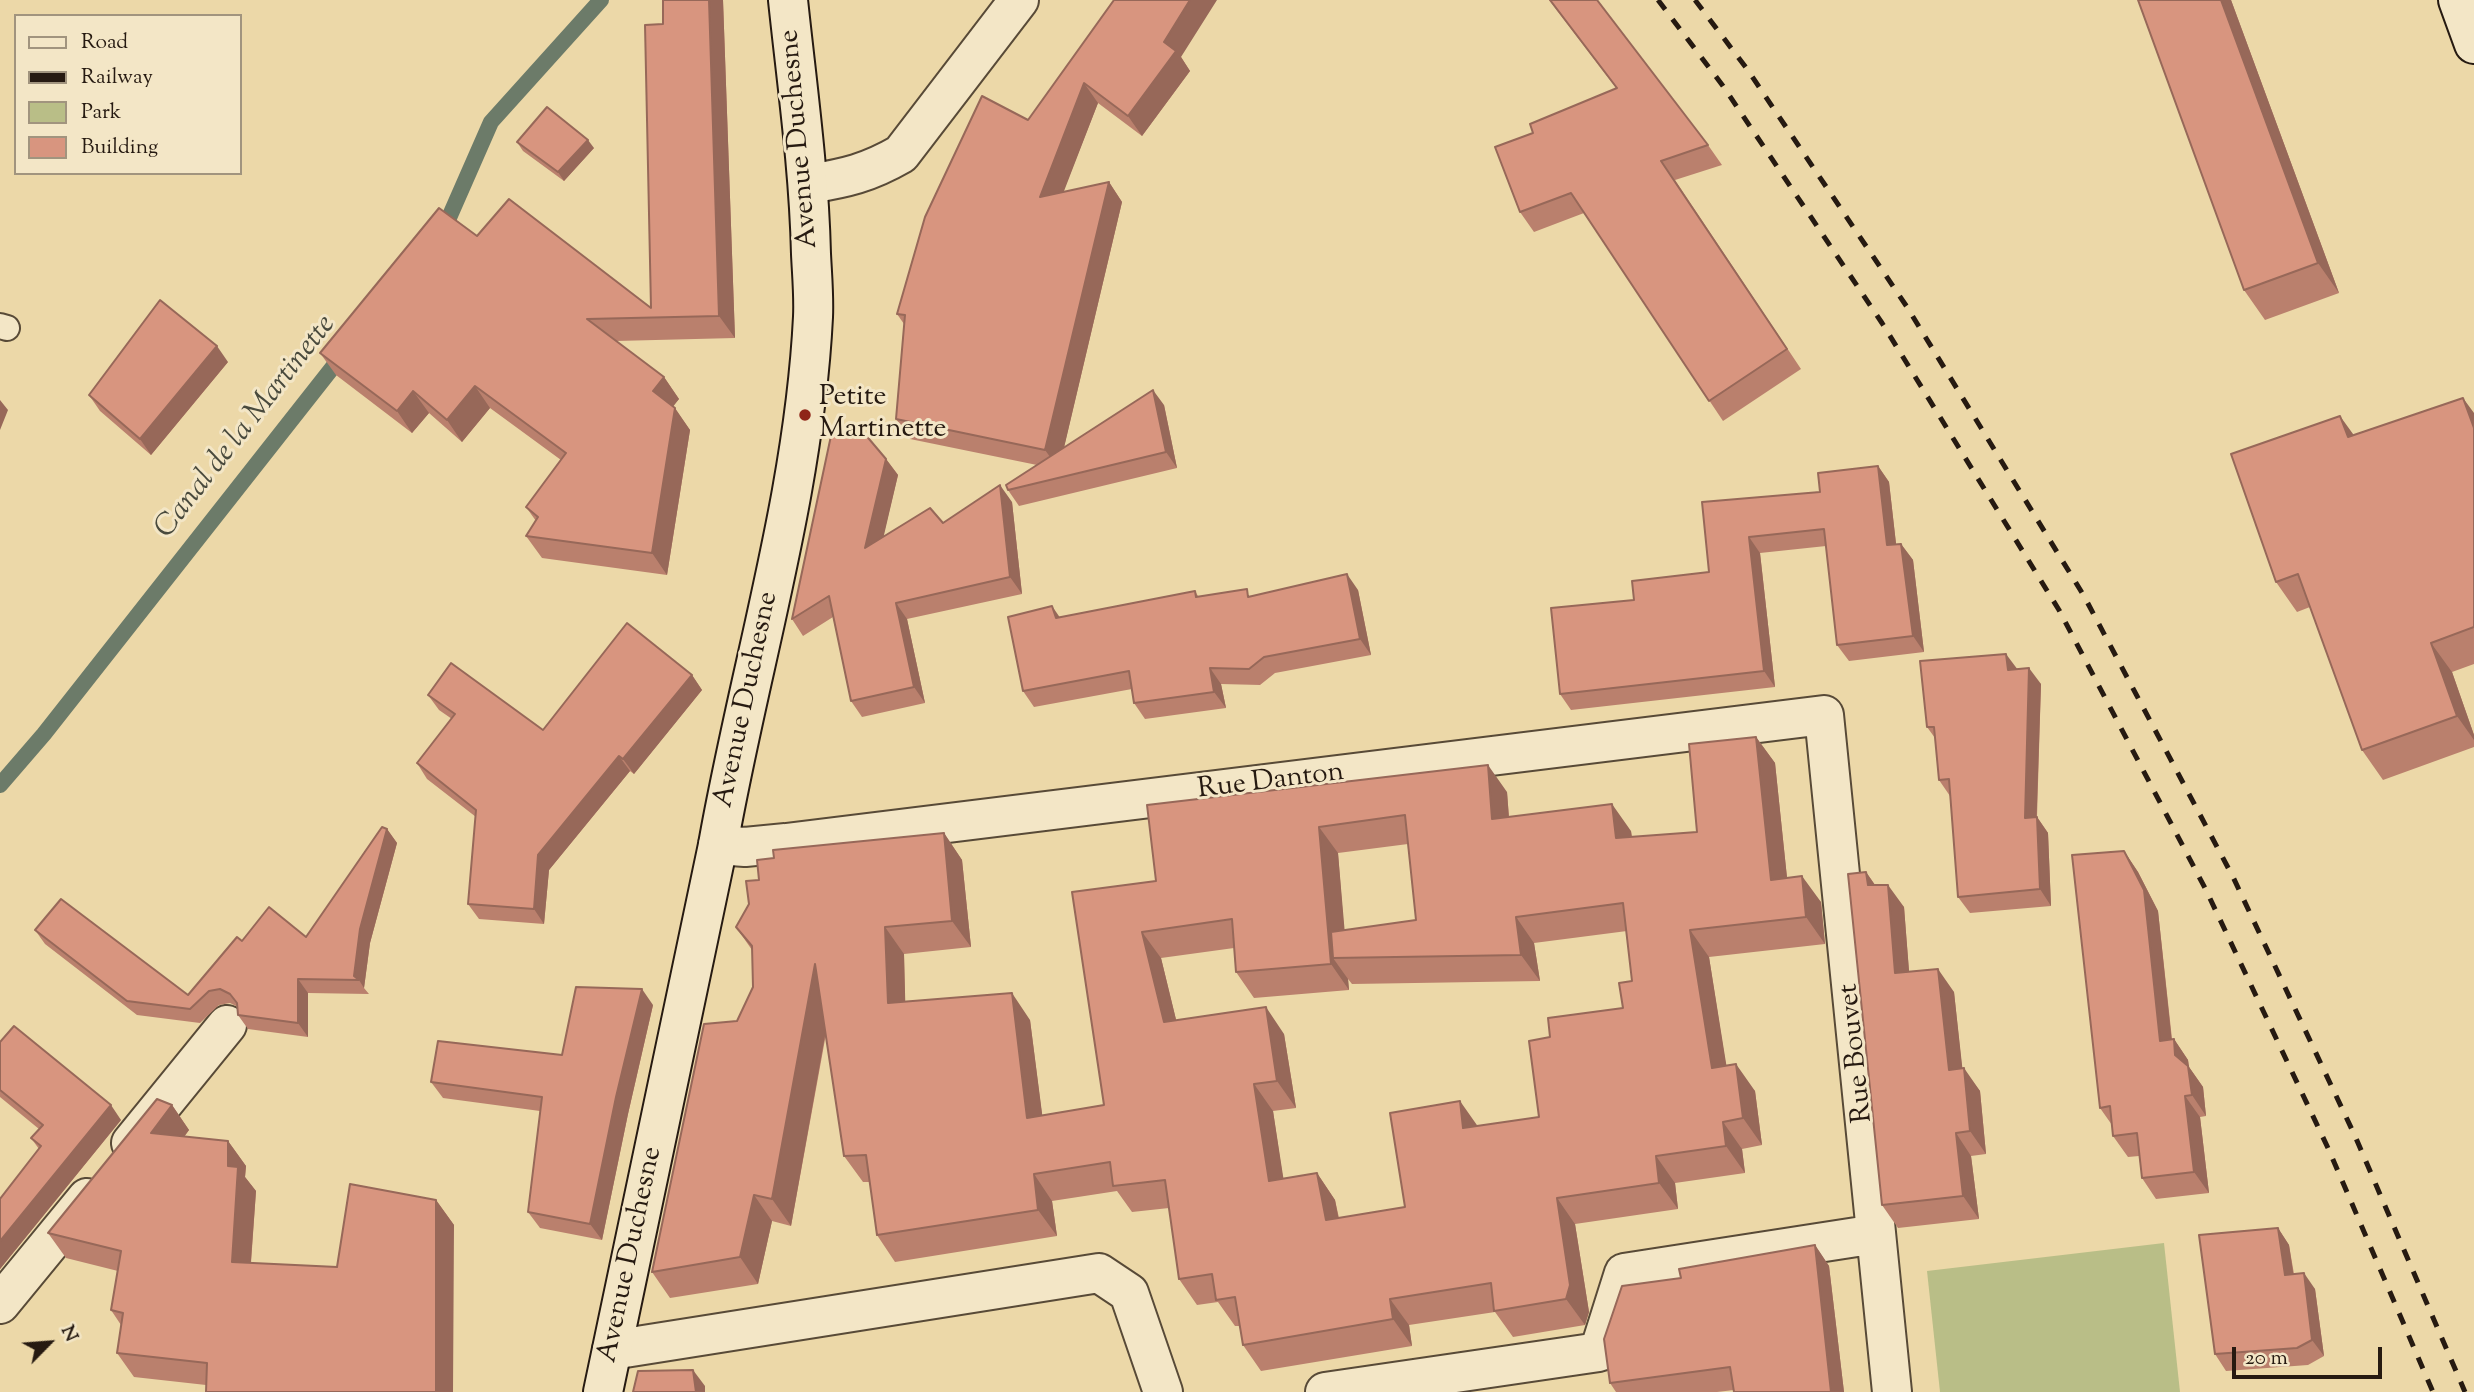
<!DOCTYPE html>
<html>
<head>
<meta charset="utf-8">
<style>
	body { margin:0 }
	#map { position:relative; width:2474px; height:1392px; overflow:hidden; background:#ecd8a8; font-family:"Sorts Mill Goudy",serif }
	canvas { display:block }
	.legend { position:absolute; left:14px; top:14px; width:228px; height:161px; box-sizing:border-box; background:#f3e6c6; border:2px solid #a1947e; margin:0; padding:9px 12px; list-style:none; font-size:21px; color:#261a11 }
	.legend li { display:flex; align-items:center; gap:14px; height:35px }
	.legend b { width:35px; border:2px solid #a1947e }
	.north { position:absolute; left:14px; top:1308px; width:70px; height:70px; -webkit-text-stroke:5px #f3e6c6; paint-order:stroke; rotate:65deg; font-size:19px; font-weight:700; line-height:28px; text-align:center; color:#261a11 }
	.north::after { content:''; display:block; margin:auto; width:24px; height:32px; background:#261a11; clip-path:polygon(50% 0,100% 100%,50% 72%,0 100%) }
	.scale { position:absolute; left:2232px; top:1347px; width:150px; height:32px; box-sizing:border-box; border:4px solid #261a11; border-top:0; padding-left:9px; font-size:21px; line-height:24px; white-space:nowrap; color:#261a11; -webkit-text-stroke:5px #f3e6c6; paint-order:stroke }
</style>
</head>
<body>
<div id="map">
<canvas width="2474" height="1392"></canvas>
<ul class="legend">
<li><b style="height:9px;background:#f3e6c6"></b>Road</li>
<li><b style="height:9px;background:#261a11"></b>Railway</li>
<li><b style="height:19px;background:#b9be87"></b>Park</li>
<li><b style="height:19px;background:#d8957f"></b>Building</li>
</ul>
<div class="north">N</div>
<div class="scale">20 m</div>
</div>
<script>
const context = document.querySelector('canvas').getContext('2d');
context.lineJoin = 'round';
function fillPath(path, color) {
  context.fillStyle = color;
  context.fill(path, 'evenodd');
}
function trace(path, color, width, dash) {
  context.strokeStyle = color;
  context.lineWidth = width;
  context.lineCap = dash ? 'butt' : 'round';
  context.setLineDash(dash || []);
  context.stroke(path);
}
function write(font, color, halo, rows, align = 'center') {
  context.font = font + ' "Sorts Mill Goudy",serif';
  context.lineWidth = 6;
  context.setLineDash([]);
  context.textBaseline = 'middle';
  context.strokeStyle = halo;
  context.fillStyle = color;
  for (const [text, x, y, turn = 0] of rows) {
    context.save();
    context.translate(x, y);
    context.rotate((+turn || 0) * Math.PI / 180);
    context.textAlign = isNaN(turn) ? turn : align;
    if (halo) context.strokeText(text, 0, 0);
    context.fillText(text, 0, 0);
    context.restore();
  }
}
const green = new Path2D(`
	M 2164,1243 L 2180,1392 L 1940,1392 L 1927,1271 Z`);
const stream = new Path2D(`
	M 437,233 L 448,220 L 491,122 L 601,0
	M 0,785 L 44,734 L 344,353`);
const lane = new Path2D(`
	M 0,326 L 7,328`);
const street = new Path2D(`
	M 809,184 C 846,178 868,173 901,154 L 1019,0
	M 718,845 L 745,847 L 786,843 L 1824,715 L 1892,1392
	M 131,1143 L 227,1025
	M 0,1304 L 87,1198
	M 612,1350 L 1099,1273 L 1129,1293 L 1163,1392
	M 1325,1392 L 1599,1352 L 1624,1273 L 1876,1234`);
const secondary = new Path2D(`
	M 2458,0 L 2474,44
	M 603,1392 L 718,845 C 749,669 804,497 813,317 C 814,296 812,275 811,254 C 809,169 797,85 788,0`);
const rail = new Path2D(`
	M 1658,0 L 1723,86 L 1882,323 L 2059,610 L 2206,890 L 2328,1148 L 2433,1392
	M 1695,0 L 1747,69 L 1907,307 L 2084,596 L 2233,877 L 2355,1136 L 2465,1392`);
const wall = new Path2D(`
	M 663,0 L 723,0 L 735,338 L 616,341 L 664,377 L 679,399 L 673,406 L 690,430 L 667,575 L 542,558 L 526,536 L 536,521 L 526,507 L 561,460 L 490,408 L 462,442 L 429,413 L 412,433 L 336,375 L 320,353 L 477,236 L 651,308 Z
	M 1114,0 L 1181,57 L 1190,71 L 1142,136 L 1098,103 L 1063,192 L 1109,182 L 1122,202 L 1064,447 L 1164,405 L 1177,468 L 1019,506 L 1008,490 L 1037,465 L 910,439 L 896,419 L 904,324 L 897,314 L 1028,120 Z
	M 1549,0 L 1597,0 L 1708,145 L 1722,165 L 1675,180 L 1801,369 L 1723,421 L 1584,213 L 1534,232 L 1520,212 L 1533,133 L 1616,88 Z
	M 2138,0 L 2231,0 L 2339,293 L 2265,320 L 2244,290 Z
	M 517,142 L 594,148 L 564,181 L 523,151 Z
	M 228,362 L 151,455 L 100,411 L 89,395 Z
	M 2474,413 L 2474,664 L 2452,672 L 2474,735 L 2474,747 L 2383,780 L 2362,750 L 2310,607 L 2297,612 L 2276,582 L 2354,435 Z
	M 886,459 L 898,475 L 883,537 L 943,523 L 1012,502 L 1022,594 L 907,619 L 925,703 L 862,717 L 851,701 L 833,617 L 803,636 L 792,619 Z
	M 1878,466 L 1889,482 L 1896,544 L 1901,544 L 1913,560 L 1924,652 L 1849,661 L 1837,645 L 1826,546 L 1760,553 L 1775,687 L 1571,710 L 1560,694 L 1634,600 L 1709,572 L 1702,502 L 1820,492 Z
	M 1358,590 L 1371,655 L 1275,673 L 1260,685 L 1221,684 L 1226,708 L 1145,719 L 1134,703 L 1132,689 L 1034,707 L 1023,691 L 1060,617 L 1195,591 L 1198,596 L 1252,596 Z
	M 2017,669 L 2041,684 L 2037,817 L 2048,833 L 2051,906 L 1970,913 L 1958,897 L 1950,796 L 1939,780 L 1935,738 L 1927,727 Z
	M 692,675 L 702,690 L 634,774 L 630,771 L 549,870 L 544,924 L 479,919 L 468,904 L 476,817 L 427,779 L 417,763 L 452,719 L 439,710 L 428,695 L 543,730 Z
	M 1756,737 L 1775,763 L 1787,878 L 1821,902 L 1825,944 L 1709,957 L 1726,1066 L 1755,1091 L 1762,1145 L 1742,1149 L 1745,1173 L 1675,1183 L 1678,1209 L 1575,1224 L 1589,1312 L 1585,1325 L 1513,1337 L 1495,1312 L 1409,1325 L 1412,1346 L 1261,1371 L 1243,1345 L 1240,1326 L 1235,1326 L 1218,1302 L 1197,1305 L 1179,1279 L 1169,1208 L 1132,1212 L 1117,1191 L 1052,1201 L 1057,1236 L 895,1262 L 877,1235 L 870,1182 L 863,1182 L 844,1156 L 826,1034 L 791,1226 L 772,1221 L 758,1284 L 670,1298 L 652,1272 L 737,1021 L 753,987 L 752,950 L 736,927 L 749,904 L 759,880 L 944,833 L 962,860 L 971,947 L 904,954 L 905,1002 L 1030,1020 L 1042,1115 L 1104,1105 L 1072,892 L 1156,881 L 1147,805 L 1507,792 L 1509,817 L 1631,831 L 1632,837 L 1697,832 ZM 1408,844 L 1416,920 L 1344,930 L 1338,853 ZM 1627,931 L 1632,981 L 1623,1008 L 1550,1037 L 1539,1117 L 1477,1126 L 1405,1207 L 1339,1218 L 1335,1200 L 1317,1173 L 1283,1179 L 1273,1111 L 1296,1108 L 1284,1034 L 1176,1020 L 1161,958 L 1234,948 L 1236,972 L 1254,998 L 1349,990 L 1348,979 L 1352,984 L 1540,981 L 1534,943 Z
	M 387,829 L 397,843 L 370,943 L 364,988 L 369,994 L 308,993 L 308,1037 L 248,1029 L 238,1015 L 238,1007 L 230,1003 L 219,1005 L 200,1023 L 137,1015 L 45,944 L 35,930 L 188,995 L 242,941 L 306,937 Z
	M 2124,851 L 2138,872 L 2158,911 L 2172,1039 L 2174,1039 L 2188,1060 L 2189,1067 L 2203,1087 L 2206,1116 L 2200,1117 L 2209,1193 L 2156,1199 L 2142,1178 L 2139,1156 L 2128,1157 L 2113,1136 L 2112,1125 L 2100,1108 Z
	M 1866,872 L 1875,885 L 1904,907 L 1909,972 L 1954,992 L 1962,1068 L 1980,1091 L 1986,1154 L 1971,1156 L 1979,1219 L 1898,1228 L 1882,1205 Z
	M 653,1005 L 628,1114 L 602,1240 L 540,1228 L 528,1212 L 540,1111 L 443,1098 L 431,1082 L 562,1055 Z
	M 0,1042 L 121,1120 L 0,1269 L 0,1199 L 39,1149 L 31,1138 L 39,1129 L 0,1097 Z
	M 172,1105 L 189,1130 L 184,1137 L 228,1141 L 246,1166 L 245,1177 L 256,1191 L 251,1263 L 337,1267 L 436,1200 L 454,1225 L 206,1385 L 134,1377 L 117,1353 L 121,1325 L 111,1310 L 118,1271 L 66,1258 L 48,1233 Z
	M 2278,1228 L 2289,1245 L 2294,1274 L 2315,1289 L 2324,1356 L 2308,1365 L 2226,1371 L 2215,1354 Z
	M 1815,1245 L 1829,1266 L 1844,1392 L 1734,1392 L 1734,1390 L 1717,1392 L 1616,1392 L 1610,1383 L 1681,1278 Z`);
const shadedWall = new Path2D(`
	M 709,0 L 723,0 L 735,338 L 719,316 Z
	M 1190,0 L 1217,0 L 1181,57 L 1190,71 L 1142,136 L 1128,116 L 1164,42 Z
	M 2221,0 L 2231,0 L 2339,293 L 2318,263 Z
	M 1084,83 L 1098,103 L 1054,217 L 1040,197 Z
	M 588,140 L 594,148 L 564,181 L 558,172 Z
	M 1109,182 L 1122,202 L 1059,469 L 1045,450 Z
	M 217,346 L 228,362 L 151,455 L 140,439 Z
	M 664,377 L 679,399 L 668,413 L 653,391 Z
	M 475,386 L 490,408 L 462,442 L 447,420 Z
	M 1153,390 L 1164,405 L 1177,468 L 1166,452 Z
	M 413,391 L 429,413 L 412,433 L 397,411 Z
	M 2463,398 L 2474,413 L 2474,428 Z
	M 0,400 L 8,410 L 0,430 Z
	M 675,408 L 690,430 L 667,575 L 652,553 Z
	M 2340,416 L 2361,445 L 2348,437 Z
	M 886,459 L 898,475 L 877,565 L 865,548 Z
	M 1878,466 L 1889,482 L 1898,561 L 1887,545 Z
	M 1000,485 L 1012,502 L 1022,594 L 1010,577 Z
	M 1749,537 L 1760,553 L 1775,687 L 1764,671 Z
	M 1901,544 L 1913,560 L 1924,652 L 1913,636 Z
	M 1347,574 L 1358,590 L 1371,655 L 1360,639 Z
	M 896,603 L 907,619 L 925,703 L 914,687 Z
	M 1052,606 L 1063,622 L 1056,618 Z
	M 2431,643 L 2452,672 L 2474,735 L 2474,740 L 2457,716 Z
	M 2006,654 L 2018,670 L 2008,670 Z
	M 1210,668 L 1221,684 L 1226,708 L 1214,692 Z
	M 2029,668 L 2041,684 L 2036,834 L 2025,818 Z
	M 692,675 L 702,690 L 634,774 L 623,759 Z
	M 1756,737 L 1775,763 L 1790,906 L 1771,880 Z
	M 619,756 L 630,771 L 549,870 L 544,924 L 534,909 L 538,855 Z
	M 1488,765 L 1507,792 L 1511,846 L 1492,819 Z
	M 1612,804 L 1631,831 L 1635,865 L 1616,838 Z
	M 2037,817 L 2048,833 L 2051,906 L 2040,889 Z
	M 1319,827 L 1338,853 L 1347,958 L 1333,958 L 1348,979 L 1349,990 L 1331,964 Z
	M 387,829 L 397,843 L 370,943 L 364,988 L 359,980 L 354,976 L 360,929 Z
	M 944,833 L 962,860 L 971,947 L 952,921 Z
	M 2124,851 L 2138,872 L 2158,911 L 2174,1062 L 2160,1041 Z
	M 1866,872 L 1882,895 L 1868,885 Z
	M 1802,876 L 1821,902 L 1825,944 L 1806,917 Z
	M 1888,885 L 1904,907 L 1911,996 L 1895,973 Z
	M 1516,917 L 1534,943 L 1540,981 L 1521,955 Z
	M 885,927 L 904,954 L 906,1030 L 888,1003 Z
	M 1690,930 L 1709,957 L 1731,1094 L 1712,1068 Z
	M 1142,932 L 1161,958 L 1183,1048 L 1164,1022 Z
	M 815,964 L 833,991 L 791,1226 L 772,1199 Z
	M 1938,969 L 1954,992 L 1965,1092 L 1949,1070 Z
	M 298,979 L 308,993 L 308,1037 L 298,1023 Z
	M 642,989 L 653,1005 L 628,1114 L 602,1240 L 590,1224 L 616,1097 Z
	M 1012,993 L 1030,1020 L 1046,1144 L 1027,1118 Z
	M 1266,1007 L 1284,1034 L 1296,1108 L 1277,1081 Z
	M 2174,1039 L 2188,1060 L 2189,1067 L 2203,1087 L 2206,1116 L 2192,1095 L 2175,1055 Z
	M 1736,1064 L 1755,1091 L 1762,1145 L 1743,1118 Z
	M 1964,1068 L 1980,1091 L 1986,1154 L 1970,1131 Z
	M 1254,1084 L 1273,1111 L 1288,1208 L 1269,1181 Z
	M 2185,1096 L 2200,1117 L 2209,1193 L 2194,1172 Z
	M 1460,1101 L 1479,1128 L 1463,1128 Z
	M 111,1105 L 121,1120 L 0,1269 L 0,1241 Z
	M 172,1105 L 189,1130 L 168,1158 L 151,1133 Z
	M 1723,1122 L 1742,1149 L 1745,1173 L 1726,1146 Z
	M 1956,1133 L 1971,1156 L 1979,1219 L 1963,1196 Z
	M 228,1141 L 246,1166 L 245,1177 L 256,1191 L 249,1287 L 232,1262 L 228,1166 Z
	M 1656,1156 L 1675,1183 L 1678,1209 L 1659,1183 Z
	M 1317,1173 L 1335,1200 L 1344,1247 L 1326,1220 Z
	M 1034,1174 L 1052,1201 L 1057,1236 L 1038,1210 Z
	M 754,1195 L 772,1221 L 758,1284 L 740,1257 Z
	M 1557,1198 L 1575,1224 L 1589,1312 L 1585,1325 L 1566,1299 Z
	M 436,1200 L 454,1225 L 453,1392 L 436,1392 Z
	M 2278,1228 L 2289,1245 L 2296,1292 L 2285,1275 Z
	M 1815,1245 L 1829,1266 L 1844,1392 L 1831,1392 Z
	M 2304,1273 L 2315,1289 L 2324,1356 L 2312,1340 Z
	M 1390,1299 L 1409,1325 L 1412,1346 L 1393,1319 Z
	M 693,1370 L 705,1386 L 705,1392 L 696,1392 Z`);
const building = new Path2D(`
	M 663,0 L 709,0 L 719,316 L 587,319 L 664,377 L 653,391 L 675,408 L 652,553 L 526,536 L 538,517 L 526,507 L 566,453 L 475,386 L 447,420 L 413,391 L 397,411 L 320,353 L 439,208 L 477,236 L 509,199 L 651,308 L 645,25 L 663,24 Z
	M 1114,0 L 1190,0 L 1164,42 L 1176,51 L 1128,116 L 1084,83 L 1040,197 L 1109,182 L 1045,450 L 896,419 L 905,315 L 897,314 L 925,217 L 982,96 L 1028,120 Z
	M 1550,0 L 1597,0 L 1708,145 L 1661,161 L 1787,349 L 1709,401 L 1571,193 L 1520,212 L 1495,147 L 1533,133 L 1530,124 L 1617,88 Z
	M 2138,0 L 2221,0 L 2318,263 L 2244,290 Z
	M 547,107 L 588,140 L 558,172 L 517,142 Z
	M 160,300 L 217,346 L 140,439 L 89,395 Z
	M 1153,390 L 1166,452 L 1008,490 L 1006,485 Z
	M 2463,398 L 2474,428 L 2474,627 L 2431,643 L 2457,716 L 2362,750 L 2298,574 L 2276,582 L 2231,454 L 2340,416 L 2348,437 Z
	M 832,431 L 864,433 L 886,459 L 865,548 L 930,508 L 943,523 L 1000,485 L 1010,577 L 896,603 L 914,687 L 851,701 L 829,596 L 792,619 Z
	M 1878,466 L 1887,545 L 1901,544 L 1913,636 L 1837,645 L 1824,529 L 1749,537 L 1764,671 L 1560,694 L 1551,608 L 1634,600 L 1632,581 L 1709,572 L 1702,502 L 1820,492 L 1818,473 Z
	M 1347,574 L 1360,639 L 1264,657 L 1249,669 L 1210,668 L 1214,692 L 1134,703 L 1129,671 L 1023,691 L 1008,617 L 1052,606 L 1056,618 L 1195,591 L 1196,597 L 1247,589 L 1248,597 Z
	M 627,623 L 692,675 L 623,759 L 619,756 L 538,855 L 534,909 L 468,904 L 476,810 L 417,763 L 455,714 L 428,695 L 451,663 L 543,730 Z
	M 2006,654 L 2008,670 L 2029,668 L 2025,818 L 2037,817 L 2040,889 L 1958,897 L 1949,779 L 1939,780 L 1934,727 L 1927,727 L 1920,661 Z
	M 1756,737 L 1771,880 L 1802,876 L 1806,917 L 1690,930 L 1712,1068 L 1736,1064 L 1743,1118 L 1723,1122 L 1726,1146 L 1656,1156 L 1659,1183 L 1557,1198 L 1570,1285 L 1566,1299 L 1494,1311 L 1491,1283 L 1390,1299 L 1393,1319 L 1243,1345 L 1235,1297 L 1216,1300 L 1212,1274 L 1179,1279 L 1165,1180 L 1113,1186 L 1110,1162 L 1034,1174 L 1038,1210 L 877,1235 L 866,1155 L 844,1156 L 815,964 L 772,1199 L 754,1195 L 740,1257 L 652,1272 L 704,1024 L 737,1021 L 753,987 L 752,946 L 736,927 L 749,904 L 746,881 L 759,880 L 757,860 L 774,858 L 773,850 L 944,833 L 952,921 L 885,927 L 888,1003 L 1012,993 L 1027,1118 L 1104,1105 L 1072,892 L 1156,881 L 1147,805 L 1488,765 L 1492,819 L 1612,804 L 1616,838 L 1697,832 L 1689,744 ZM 1405,815 L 1416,920 L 1331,932 L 1333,958 L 1521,955 L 1516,917 L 1623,903 L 1632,981 L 1619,983 L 1623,1008 L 1548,1018 L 1550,1037 L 1529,1041 L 1539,1117 L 1463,1128 L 1460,1101 L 1390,1113 L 1405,1207 L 1326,1220 L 1317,1173 L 1269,1181 L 1254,1084 L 1277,1081 L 1266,1007 L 1164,1022 L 1142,932 L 1232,919 L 1236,972 L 1331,964 L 1319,827 Z
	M 382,827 L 387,829 L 360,929 L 354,976 L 359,980 L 298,979 L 298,1023 L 238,1015 L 237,1003 L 230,994 L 220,989 L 209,991 L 190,1009 L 127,1001 L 35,930 L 61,899 L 188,995 L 237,937 L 242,941 L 269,907 L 306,937 Z
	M 2124,851 L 2144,890 L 2160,1041 L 2174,1039 L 2175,1055 L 2188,1066 L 2192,1095 L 2185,1096 L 2194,1172 L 2142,1178 L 2137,1133 L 2113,1136 L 2110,1106 L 2100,1108 L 2072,855 Z
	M 1866,872 L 1868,885 L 1888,885 L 1895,973 L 1938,969 L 1949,1070 L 1964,1068 L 1970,1131 L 1956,1133 L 1963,1196 L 1882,1205 L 1848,874 Z
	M 576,987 L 642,989 L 616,1097 L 590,1224 L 528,1212 L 542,1097 L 431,1082 L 438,1041 L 562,1055 Z
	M 14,1026 L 111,1105 L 0,1241 L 0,1199 L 41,1146 L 31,1138 L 43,1125 L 0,1090 L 0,1042 Z
	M 157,1099 L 172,1105 L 151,1133 L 228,1141 L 228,1166 L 238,1167 L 232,1262 L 337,1267 L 350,1184 L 436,1200 L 436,1392 L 206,1392 L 207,1363 L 117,1353 L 123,1313 L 111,1310 L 121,1251 L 48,1233 Z
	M 2278,1228 L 2285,1275 L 2304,1273 L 2312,1340 L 2297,1348 L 2215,1354 L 2199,1235 Z
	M 1815,1245 L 1831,1392 L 1734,1392 L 1730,1367 L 1610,1383 L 1604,1339 L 1622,1286 L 1681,1278 L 1679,1269 Z
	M 693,1370 L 696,1392 L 633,1392 L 638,1371 Z`);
const markers = [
	[805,415,7,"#8f2418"]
];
const streetNames = [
	["Avenue Duchesne",801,139,-95],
	["Avenue Duchesne",748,700,-78],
	["Rue Danton",1271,783,-7],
	["Rue Bouvet",1858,1053,-96],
	["Avenue Duchesne",632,1255,-78]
];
const poiNames = [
	["Petite",819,399],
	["Martinette",819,431]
];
const waterNames = [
	["Canal de la Martinette",247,428,-52]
];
fillPath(green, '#b9be87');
trace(stream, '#6c7b69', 16);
trace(lane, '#584a37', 28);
trace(street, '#584a37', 42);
trace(secondary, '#261a11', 42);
trace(lane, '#f3e6c6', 24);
trace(street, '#f3e6c6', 38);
trace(secondary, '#f3e6c6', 38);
trace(rail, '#261a11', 5, [12, 12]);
fillPath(wall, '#ba806d');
fillPath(shadedWall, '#976859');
fillPath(building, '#d8957f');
trace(building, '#976859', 2);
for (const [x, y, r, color] of markers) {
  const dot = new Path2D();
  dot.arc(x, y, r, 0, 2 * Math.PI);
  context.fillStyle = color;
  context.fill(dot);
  trace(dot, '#f3e6c6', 2.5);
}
write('28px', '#261a11', '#f3e6c6', streetNames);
write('28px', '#261a11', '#f3e6c6', poiNames, 'left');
write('italic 30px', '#494a3d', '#f3e6c6', waterNames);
</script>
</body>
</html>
